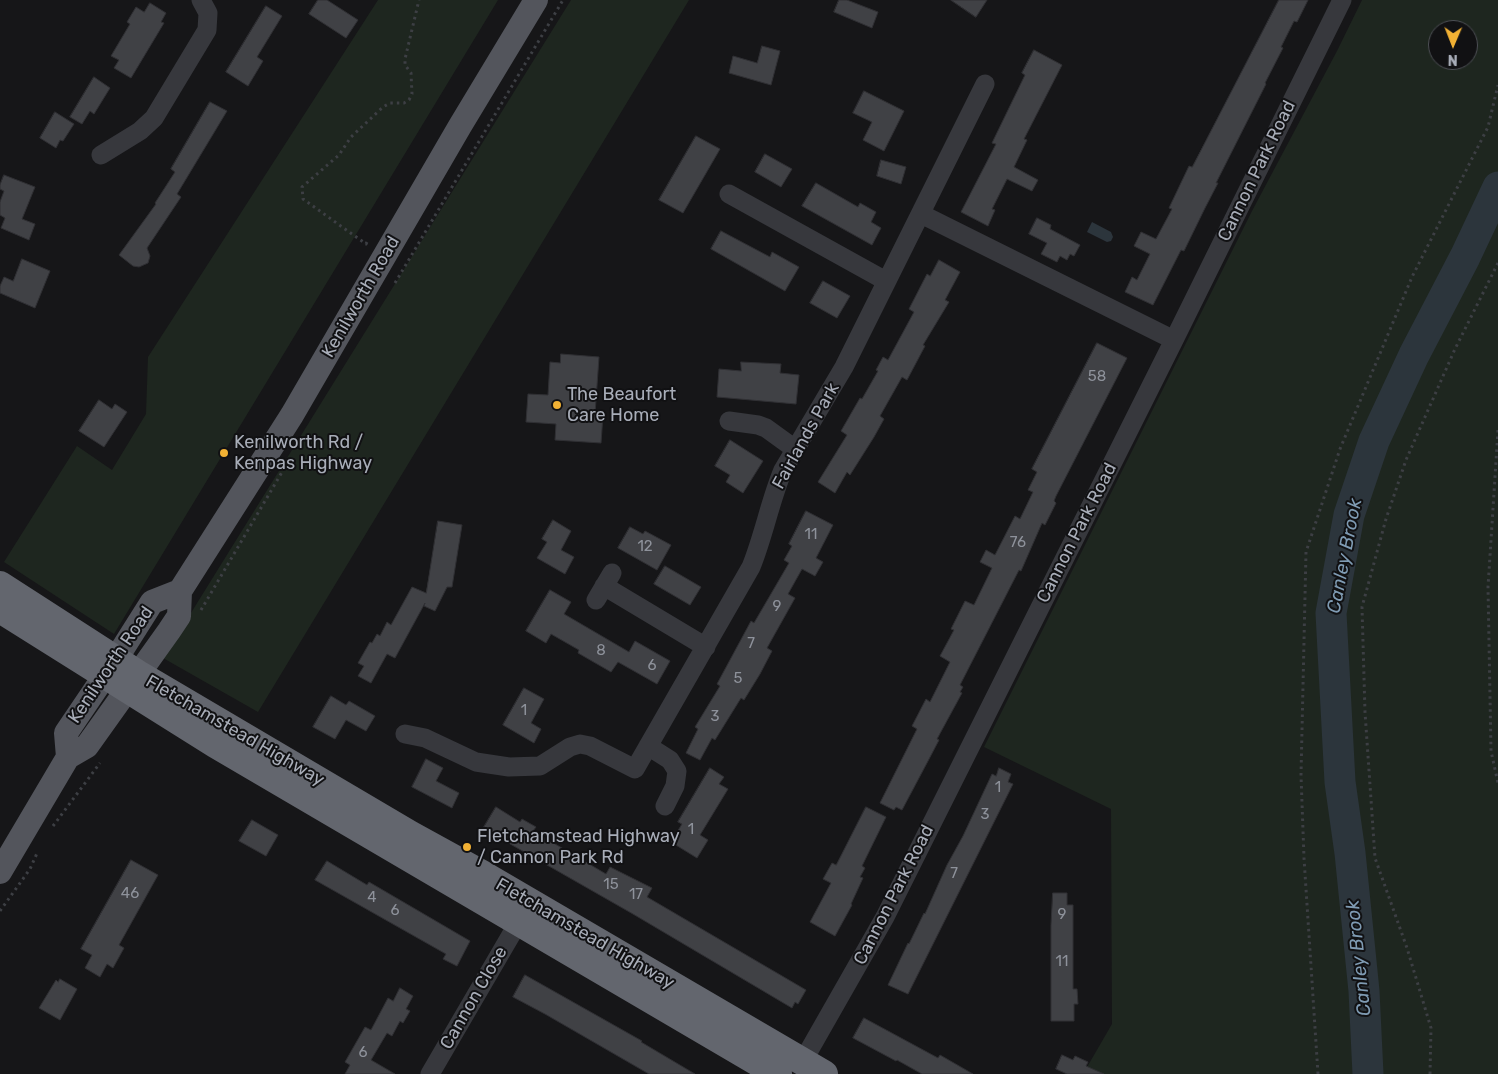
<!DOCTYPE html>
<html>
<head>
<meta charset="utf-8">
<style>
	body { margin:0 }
	#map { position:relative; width:1498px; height:1074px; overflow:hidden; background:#161618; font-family:Rubik,sans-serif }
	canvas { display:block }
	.north { position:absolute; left:1428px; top:20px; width:50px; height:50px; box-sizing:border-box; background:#111113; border:1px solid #4d4f55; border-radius:50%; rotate:181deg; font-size:14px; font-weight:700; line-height:20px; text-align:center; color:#a8adb8 }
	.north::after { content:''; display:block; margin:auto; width:18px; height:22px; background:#f2b134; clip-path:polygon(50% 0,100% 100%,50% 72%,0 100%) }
</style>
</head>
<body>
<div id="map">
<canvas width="1498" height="1074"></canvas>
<div class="north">N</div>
</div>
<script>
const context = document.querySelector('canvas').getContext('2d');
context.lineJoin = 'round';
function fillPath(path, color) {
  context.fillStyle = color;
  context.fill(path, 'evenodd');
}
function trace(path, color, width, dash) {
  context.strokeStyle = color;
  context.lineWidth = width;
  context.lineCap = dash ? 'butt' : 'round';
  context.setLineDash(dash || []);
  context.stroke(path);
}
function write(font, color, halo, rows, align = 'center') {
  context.font = font + ' Rubik,sans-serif';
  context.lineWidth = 4;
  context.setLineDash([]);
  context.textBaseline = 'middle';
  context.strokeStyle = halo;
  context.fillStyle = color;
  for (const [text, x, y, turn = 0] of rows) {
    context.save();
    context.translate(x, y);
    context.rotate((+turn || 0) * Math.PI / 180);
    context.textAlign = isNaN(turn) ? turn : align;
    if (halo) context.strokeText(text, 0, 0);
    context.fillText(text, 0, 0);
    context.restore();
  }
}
const green = new Path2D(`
	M 378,0 L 498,0 L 114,634 L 4,562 L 77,446 L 112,470 L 146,414 L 148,357 Z
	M 571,0 L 689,0 L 258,712 L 163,658 Z
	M 1362,0 L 1498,0 L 1498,1074 L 1083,1074 L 1112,1024 L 1111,809 L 984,747 L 1252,211 L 1337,51 ZM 1438,30 L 1468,30 L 1468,60 L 1438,60 Z`);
const water = new Path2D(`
	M 1092,222 L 1111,232 L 1113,237 L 1111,241 L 1107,242 L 1087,232 Z`);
const river = new Path2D(`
	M 1368,1074 L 1364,991 L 1350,853 L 1340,782 L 1331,613 L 1349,515 L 1374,441 L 1414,355 L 1465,257 L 1498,187`);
const building = new Path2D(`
	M 318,0 L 327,0 L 358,20 L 346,38 L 309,14 Z
	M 839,0 L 847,0 L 878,12 L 872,28 L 834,12 Z
	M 951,0 L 987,0 L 976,17 Z
	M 1279,0 L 1308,0 L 1297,22 L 1294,21 L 1281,47 L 1283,48 L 1265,83 L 1266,84 L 1216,183 L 1218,183 L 1205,208 L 1184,251 L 1181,250 L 1153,305 L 1125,292 L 1132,277 L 1137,280 L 1150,254 L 1134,246 L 1141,232 L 1156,239 L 1172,209 L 1169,208 L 1189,166 L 1192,167 Z
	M 150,3 L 166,13 L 161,22 L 164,23 L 131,78 L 114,68 L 119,60 L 111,56 L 130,24 L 127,22 L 136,7 L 144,12 Z
	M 266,6 L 282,16 L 257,57 L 263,61 L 248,86 L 226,72 Z
	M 762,46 L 780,51 L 771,85 L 729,73 L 733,56 L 757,63 Z
	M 1034,50 L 1062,65 L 1024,139 L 1027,140 L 1014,167 L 1038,180 L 1032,191 L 1007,179 L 992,209 L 995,210 L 988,226 L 961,212 L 996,144 L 992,143 L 1025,75 L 1022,73 Z
	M 94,77 L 110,88 L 94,114 L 90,111 L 82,124 L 70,117 Z
	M 864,91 L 904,111 L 884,151 L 863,140 L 872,122 L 853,113 Z
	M 210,102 L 227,111 L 177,194 L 181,197 L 147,248 L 150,256 L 148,263 L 139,267 L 133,266 L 119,255 L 156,204 L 155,203 L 175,172 L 171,169 Z
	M 55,112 L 74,124 L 63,141 L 60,140 L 56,148 L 40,138 Z
	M 696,136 L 720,149 L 683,213 L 659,200 Z
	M 765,154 L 792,169 L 781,187 L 755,172 Z
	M 881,160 L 906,167 L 901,184 L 877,176 Z
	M 4,175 L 35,187 L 22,219 L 35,224 L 29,240 L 1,228 L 5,218 L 0,215 L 0,202 L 4,191 L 0,189 L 0,185 Z
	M 816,183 L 858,207 L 860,203 L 876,212 L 871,222 L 881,228 L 872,245 L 802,206 Z
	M 1037,218 L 1051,225 L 1050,229 L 1080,245 L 1074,256 L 1070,254 L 1067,260 L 1060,256 L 1057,262 L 1041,254 L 1047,243 L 1029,234 Z
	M 721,231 L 770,257 L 772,252 L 799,267 L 785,291 L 711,249 Z
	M 22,259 L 50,271 L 35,308 L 0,293 L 0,286 L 4,277 L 13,281 Z
	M 939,260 L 960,272 L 945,300 L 949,302 L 923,345 L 925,346 L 907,380 L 902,377 L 880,416 L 884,419 L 874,437 L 850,475 L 847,472 L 835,493 L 818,482 L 847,435 L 841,431 L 860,398 L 862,399 L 878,371 L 876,370 L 883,357 L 888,360 L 914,312 L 909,309 L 927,274 L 930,276 Z
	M 823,281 L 850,296 L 837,318 L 810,303 Z
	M 1097,343 L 1127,358 L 1056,496 L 1054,501 L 1056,503 L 1045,525 L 1042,523 L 1021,571 L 1019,570 L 960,685 L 963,687 L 960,692 L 962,693 L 937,739 L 939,740 L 928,761 L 902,810 L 896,807 L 894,810 L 880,803 L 917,729 L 912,726 L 926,699 L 930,702 L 950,662 L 940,656 L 954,630 L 951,629 L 965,601 L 974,605 L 992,568 L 980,562 L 986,550 L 995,555 L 1015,516 L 1020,519 L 1033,492 L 1028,490 L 1037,472 L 1032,469 Z
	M 561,354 L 599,357 L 595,414 L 603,415 L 601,443 L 555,440 L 556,424 L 526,422 L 528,394 L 548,395 L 550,362 L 560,363 Z
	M 741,362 L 781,364 L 780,373 L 799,375 L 796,404 L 717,397 L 719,369 L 741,371 Z
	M 99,400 L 112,409 L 115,404 L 127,412 L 104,447 L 79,431 Z
	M 730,440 L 763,461 L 743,493 L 726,482 L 730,475 L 715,466 Z
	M 806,511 L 833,525 L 816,558 L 823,562 L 815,576 L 802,569 L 788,594 L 795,598 L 767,648 L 772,651 L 760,674 L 744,700 L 741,698 L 715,740 L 712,738 L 700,760 L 686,753 L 698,729 L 695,727 L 720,686 L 717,684 L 751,621 L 754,623 L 789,563 L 784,560 L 792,546 L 789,544 Z
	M 553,520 L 571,531 L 561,550 L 574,557 L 565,574 L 537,558 L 547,542 L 542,539 Z
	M 438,521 L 462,525 L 452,587 L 447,587 L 435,611 L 424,606 L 425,603 L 395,658 L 387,654 L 371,683 L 358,676 L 364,666 L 358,663 L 370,642 L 372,643 L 377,634 L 380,636 L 387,622 L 391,625 L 412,587 L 426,593 Z
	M 630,527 L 643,534 L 645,531 L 671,545 L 657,570 L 618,548 Z
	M 665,566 L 701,587 L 690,605 L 654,584 Z
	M 550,590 L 571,602 L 564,614 L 629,652 L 635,641 L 670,661 L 657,684 L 618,662 L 611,672 L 578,653 L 579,650 L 551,634 L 546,643 L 526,631 Z
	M 524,688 L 544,699 L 531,723 L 541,729 L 534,743 L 503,725 Z
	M 331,696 L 346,705 L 349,701 L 375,716 L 366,731 L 346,720 L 335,739 L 313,727 Z
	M 426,759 L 443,768 L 436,781 L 459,793 L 452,808 L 412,787 Z
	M 710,768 L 724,777 L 719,784 L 728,789 L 700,835 L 708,840 L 697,858 L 671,842 L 682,824 L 678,822 Z
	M 999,768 L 1011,774 L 1008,782 L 1013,784 L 908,994 L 888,985 L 908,943 L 909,944 L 924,913 L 925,914 L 947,865 L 963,836 L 992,774 L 996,776 Z
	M 496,807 L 520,822 L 522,819 L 536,827 L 533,831 L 606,874 L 610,867 L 652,888 L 647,897 L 806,990 L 798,1004 L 795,1002 L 792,1008 L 633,914 L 498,837 L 484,827 Z
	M 866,807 L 886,817 L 862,866 L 865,868 L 860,877 L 863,878 L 851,904 L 852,905 L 835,936 L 810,922 L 831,883 L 823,879 L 832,863 L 836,865 Z
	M 252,820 L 278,835 L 266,856 L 239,841 Z
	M 131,860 L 158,875 L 119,945 L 124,948 L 113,968 L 107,964 L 100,977 L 85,968 L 92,955 L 81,949 Z
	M 327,861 L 367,885 L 369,882 L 470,941 L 457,966 L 443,959 L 446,954 L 315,880 Z
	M 1053,893 L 1067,893 L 1067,905 L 1073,905 L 1073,989 L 1077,989 L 1078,1004 L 1074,1004 L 1074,1021 L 1051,1021 L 1051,925 Z
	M 525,975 L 642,1041 L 641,1042 L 695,1074 L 649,1074 L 545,1014 L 513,997 Z
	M 60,979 L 77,989 L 60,1020 L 39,1008 L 56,980 L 58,982 Z
	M 400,988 L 413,996 L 406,1009 L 410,1011 L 403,1023 L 400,1021 L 392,1036 L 387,1033 L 371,1060 L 395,1074 L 345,1074 L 350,1065 L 345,1062 L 365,1027 L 371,1030 L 388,998 L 393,1001 Z
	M 864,1018 L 938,1058 L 940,1055 L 973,1074 L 922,1074 L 897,1060 L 896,1061 L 853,1038 Z
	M 1062,1055 L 1073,1060 L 1075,1056 L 1088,1062 L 1086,1066 L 1104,1074 L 1067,1074 L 1056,1069 Z`);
const path = new Path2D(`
	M 367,242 L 366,244 L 303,199 L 302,187 L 339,155 L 351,137 L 383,107 L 390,103 L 404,103 L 409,100 L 412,94 L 411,73 L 405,65 L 405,59 L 419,0
	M 395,283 L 563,0
	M 1498,430 L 1488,587 L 1491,751 L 1498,783
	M 201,610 L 285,467
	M 53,826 L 100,763
	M 0,911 L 30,869 L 38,851
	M 1318,1074 L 1304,858 L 1301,775 L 1306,552 L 1340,449 L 1412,277 L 1488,127 L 1498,85
	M 1430,1074 L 1431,1028 L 1407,948 L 1375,858 L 1365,712 L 1362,607 L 1386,519 L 1406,460 L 1455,349 L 1498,263`);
const minor = new Path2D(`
	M 101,155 L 140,131 L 154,118 L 207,30 L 208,13 L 201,0
	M 729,194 L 886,281
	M 921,214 L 1174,340
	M 729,421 L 758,425 L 766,428 L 795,449
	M 604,586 L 706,647
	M 596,600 L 612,573
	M 405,734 L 425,738 L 476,762 L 489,764 L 509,767 L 540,766 L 570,747 L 580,744 L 590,746 L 635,769 L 751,567 C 764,535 770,501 783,470 L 844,367 L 985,84
	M 648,746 L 670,760 L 677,771 L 675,786 L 665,806
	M 803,1061 L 885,917 L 1174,340 L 1342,0
	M 430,1074 L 518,923`);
const major = new Path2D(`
	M 68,757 L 66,733 L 116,659 L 152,602 L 180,591
	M 0,872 L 68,757 L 87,746 L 169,631 L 179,616 L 180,591 L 292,415 L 460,126 L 536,0`);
const highway = new Path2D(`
	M 0,585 L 138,674 L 411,835 L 482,874 L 824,1074
	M 0,609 L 215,744 L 778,1074`);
const markers = [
	[557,405,5,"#f2b134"],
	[224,453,5,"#f2b134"],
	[467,847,5,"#f2b134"]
];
const numberNames = [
	["58",1097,377],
	["11",811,535],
	["76",1018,543],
	["12",645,547],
	["9",777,607],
	["7",751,644],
	["8",601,651],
	["6",652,666],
	["5",738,679],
	["1",524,711],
	["3",715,717],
	["1",998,788],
	["3",985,815],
	["1",691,830],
	["7",954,874],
	["15",611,885],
	["46",130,894],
	["17",636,895],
	["4",372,898],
	["6",395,911],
	["9",1062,915],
	["11",1062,962],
	["6",363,1053]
];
const streetNames = [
	["Cannon Park Road",1257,171,-64],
	["Kenilworth Road",361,297,-60],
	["Fairlands Park",806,436,-61],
	["Cannon Park Road",1077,533,-63],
	["Kenilworth Road",111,665,-56],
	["Fletchamstead Highway",235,731,30],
	["Cannon Park Road",894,895,-63],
	["Fletchamstead Highway",585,934,30],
	["Cannon Close",474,998,-60]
];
const poiNames = [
	["The Beaufort",567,395],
	["Care Home",567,416],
	["Kenilworth Rd /",234,443],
	["Kenpas Highway",234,464],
	["Fletchamstead Highway",477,837],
	["/ Cannon Park Rd",477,858]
];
const waterNames = [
	["Canley Brook",1345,556,-79],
	["Canley Brook",1359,958,-96]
];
fillPath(green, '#1e261f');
fillPath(water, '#2c353c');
trace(river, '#2c353c', 31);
fillPath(building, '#404145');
trace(building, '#303034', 1);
trace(path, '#3d3f44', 3, [2.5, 4]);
trace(minor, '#37383d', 19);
trace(major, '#53555c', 24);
trace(highway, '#63666e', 28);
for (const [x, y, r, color] of markers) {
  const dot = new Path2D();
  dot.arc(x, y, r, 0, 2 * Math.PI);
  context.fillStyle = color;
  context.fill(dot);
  trace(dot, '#111113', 2);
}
write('15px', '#8e929b', null, numberNames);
write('18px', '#a8adb8', '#111113', streetNames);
write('18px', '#a8adb8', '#111113', poiNames, 'left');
write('italic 19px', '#7f9bb3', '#111113', waterNames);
</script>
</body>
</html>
